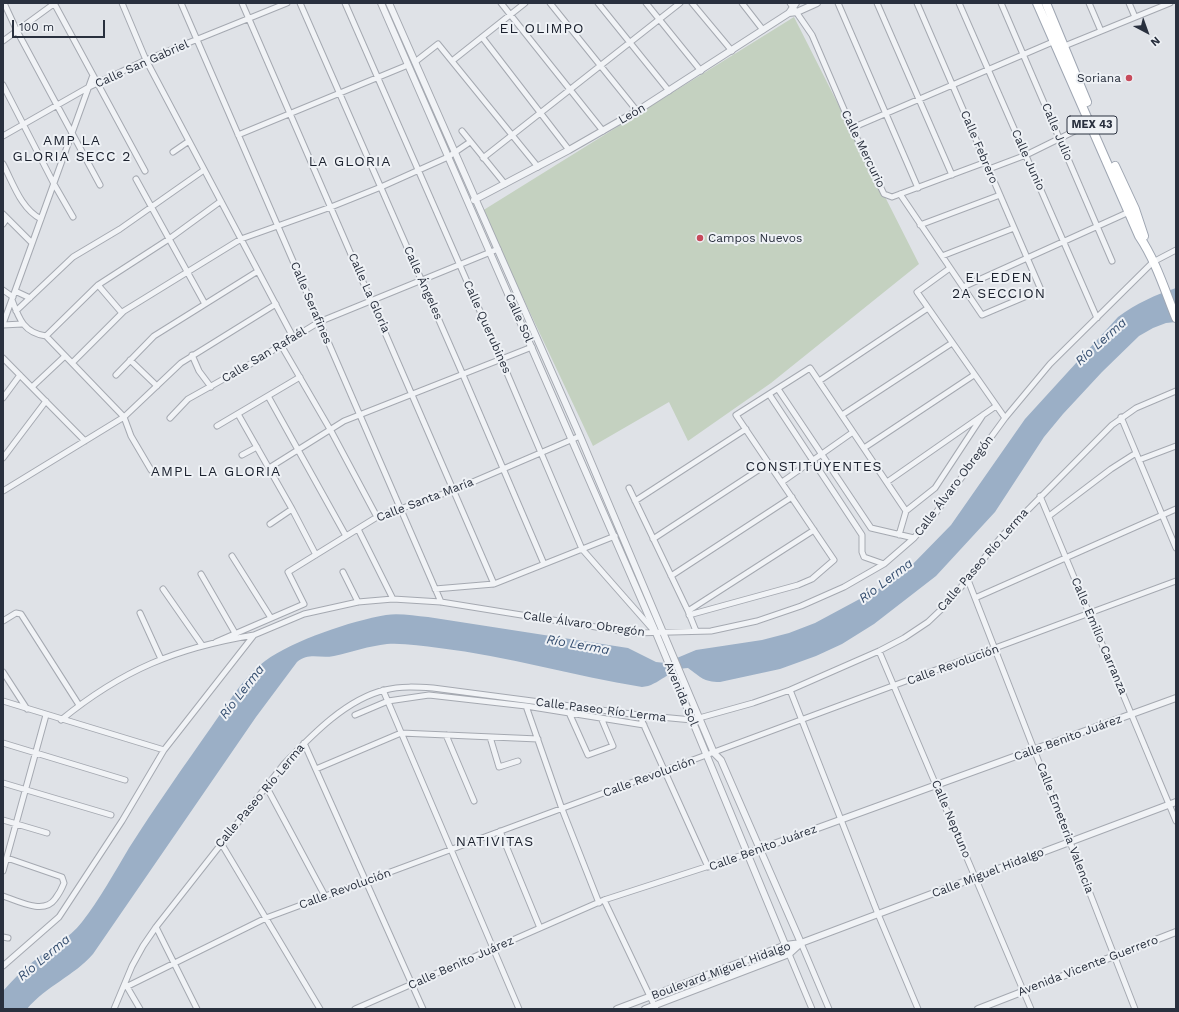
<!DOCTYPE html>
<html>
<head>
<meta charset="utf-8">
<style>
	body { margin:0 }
	#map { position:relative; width:1179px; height:1012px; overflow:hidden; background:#dfe2e7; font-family:"Work Sans",sans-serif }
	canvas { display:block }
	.frame { position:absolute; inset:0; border:4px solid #29303e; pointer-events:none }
	.north { position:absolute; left:1127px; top:12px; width:40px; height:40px; -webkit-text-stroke:3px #eef1f5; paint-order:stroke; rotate:139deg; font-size:11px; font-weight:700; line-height:16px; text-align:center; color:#29303e }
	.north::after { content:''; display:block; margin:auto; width:14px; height:18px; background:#29303e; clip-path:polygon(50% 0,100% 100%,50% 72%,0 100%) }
	.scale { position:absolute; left:12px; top:20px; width:93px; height:18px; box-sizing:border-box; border:2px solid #29303e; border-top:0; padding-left:5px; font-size:12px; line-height:14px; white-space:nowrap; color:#29303e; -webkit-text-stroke:3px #eef1f5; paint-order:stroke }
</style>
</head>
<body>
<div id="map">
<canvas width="1179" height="1012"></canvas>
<div class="frame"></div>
<div class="north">N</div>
<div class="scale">100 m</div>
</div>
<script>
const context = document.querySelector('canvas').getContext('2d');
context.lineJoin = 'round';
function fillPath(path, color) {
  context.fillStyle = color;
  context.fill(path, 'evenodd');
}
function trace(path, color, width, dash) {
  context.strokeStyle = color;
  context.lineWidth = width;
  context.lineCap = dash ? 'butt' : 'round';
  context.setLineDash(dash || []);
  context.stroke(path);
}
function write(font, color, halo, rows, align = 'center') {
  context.font = font + ' "Work Sans",sans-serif';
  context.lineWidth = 4;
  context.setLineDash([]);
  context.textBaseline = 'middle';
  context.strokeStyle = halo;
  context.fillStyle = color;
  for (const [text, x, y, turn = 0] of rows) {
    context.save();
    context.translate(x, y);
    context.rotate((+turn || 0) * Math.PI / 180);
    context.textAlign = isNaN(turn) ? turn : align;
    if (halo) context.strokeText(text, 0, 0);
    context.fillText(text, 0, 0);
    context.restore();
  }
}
const green = new Path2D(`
	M 794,17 L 919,264 L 771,383 L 688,441 L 669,402 L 593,446 L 482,211 Z`);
const water = new Path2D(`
	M 1176,288 L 1176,322 L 1166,323 L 1153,328 L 1139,336 L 1102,372 L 1063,414 L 1044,437 L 995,512 L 936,576 L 874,624 L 842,644 L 816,656 L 780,669 L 720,682 C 703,682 701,677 688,668 C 670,668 659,686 642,687 C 574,676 508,656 439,648 C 422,646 404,643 387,644 C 369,646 352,652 334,656 C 319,659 310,652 297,662 L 256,717 L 93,954 C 74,976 46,986 27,1009 L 3,1009 L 3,991 C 13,980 23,969 35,960 C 51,947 69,939 82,922 C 100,899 114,873 129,848 C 155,807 184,766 212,726 C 228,704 243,677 265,661 C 294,640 351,621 386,615 C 400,613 414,616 428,617 L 628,648 L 656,662 L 665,663 L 696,650 L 762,640 L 789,633 L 815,623 L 882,587 L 909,568 L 951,525 L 1025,419 L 1118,317 C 1137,303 1155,295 1176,288 Z`);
const minor = new Path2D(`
	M 4,3 L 17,31 L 100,185
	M 54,3 L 145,171
	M 122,3 L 146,60 L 293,337
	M 181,3 L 441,602
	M 242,3 L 494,584
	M 300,3 L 463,375 L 544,564
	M 345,3 L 501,359 L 582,549 L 655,632
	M 501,3 L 603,131
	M 550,3 L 637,111
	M 598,3 L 669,91
	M 646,3 L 701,71
	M 692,3 L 732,51
	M 742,3 L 763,30
	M 790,3 L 812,35 L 852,128 L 884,194 L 892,197 L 986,162
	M 838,3 L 918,188
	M 877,3 L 952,175
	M 959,3 L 1097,318
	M 1001,3 L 1112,261
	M 1089,3 L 1101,31
	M 1129,3 L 1135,17
	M 482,37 L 569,150
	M 3,41 L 55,3
	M 1062,47 L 1170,3
	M 452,61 L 525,3
	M 415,62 L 438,44 L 538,167
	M 3,85 L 54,184 L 73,217
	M 852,128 L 1055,41
	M 462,131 L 505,184
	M 238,135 L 408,65
	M 3,136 L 89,87 L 146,60 L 287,3
	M 173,152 L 189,141
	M 483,158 L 680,3
	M 3,164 C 13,183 21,209 41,219
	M 989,169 L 1026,155 L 1091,123
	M 136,179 L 205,304
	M 900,194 L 982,315 L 1041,290 L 917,3
	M 3,214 L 32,243
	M 3,224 L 7,218
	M 920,225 L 1000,195
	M 942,256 L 1014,228
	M 950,268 L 917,292 L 1005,418
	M 98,285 L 122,313
	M 963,287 L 1129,212
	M 3,290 L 13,297
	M 15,291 L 30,298
	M 12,300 C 19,319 24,333 46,336 L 124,417 L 131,436 L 151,470
	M 16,311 L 73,257 L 120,229 L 204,170
	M 3,324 L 93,75
	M 3,325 L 22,324
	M 46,336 L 98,285 L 169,239 L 221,201
	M 281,345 L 331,431 L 377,517
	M 192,355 L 199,371 L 211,387
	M 3,358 L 85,441
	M 130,360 L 157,386
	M 72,363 L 124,311 L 241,239 L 331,207 L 381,187 L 448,157 L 470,142
	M 116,375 L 154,336 L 258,271
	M 819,381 L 928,308
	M 32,387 L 65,356
	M 778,389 L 871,528 L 914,538
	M 769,394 L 862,535 L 862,552 L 864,557 L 884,564
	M 268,396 L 346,536
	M 3,398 L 20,375
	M 238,414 L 292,509 L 316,555
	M 842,415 L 952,343
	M 1121,417 L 1176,548
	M 170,418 L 188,399 L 247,366 L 319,322 L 498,249
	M 217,426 L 300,377
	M 864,448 L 974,375
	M 242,455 L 257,447
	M 3,458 L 46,401
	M 1139,460 L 1176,446
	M 269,468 L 344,421 L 532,347
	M 782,482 L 853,432
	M 887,482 L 996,406
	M 629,488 L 688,611 L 696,631
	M 3,491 L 124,417 L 181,363 L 276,304
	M 1040,496 L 1176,821
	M 635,501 L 746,429
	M 1049,516 L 1111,469 L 1136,453
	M 270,524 L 292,509
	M 358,529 L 393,599
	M 899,535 L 906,511 L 935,488 L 983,415
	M 653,539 L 769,463
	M 232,556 L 271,618
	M 343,572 L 358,602
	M 201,574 L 235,633
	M 671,576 L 792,497
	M 968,580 L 1135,1009
	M 163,589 L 202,645
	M 435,589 L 494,584 L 615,536
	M 975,598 L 1176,509
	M 688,611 L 814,530
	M 140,613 L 161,659
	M 689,615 L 798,585 L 812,579 L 834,560 L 736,415 L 810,368 L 906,511
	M 3,621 L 16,613 L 21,614 L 79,705
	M 216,642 L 304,604 L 288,572 L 377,517 L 454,490 L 580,436
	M 879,651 L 1031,1009
	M 3,672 L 27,709
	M 383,690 L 519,1009
	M 790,690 L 878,914 L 918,1009
	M 3,701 L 164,750
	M 526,706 L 562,809 L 599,903
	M 355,715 L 388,701 L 429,695 L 526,706 L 644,725
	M 570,715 L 588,755 L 613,746 L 602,720
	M 61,720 C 122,670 176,648 254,635
	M 642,721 L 708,867
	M 446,735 L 474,801
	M 490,737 L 499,767 L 518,761
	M 3,743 L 125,780
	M 304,743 L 423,1009
	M 316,769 L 401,733 L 538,739
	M 3,783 L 111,815
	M 266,786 L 325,896
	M 3,820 L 47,833
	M 500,831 L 540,928
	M 221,843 L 320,1009
	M 3,871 L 46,715
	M 3,896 C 18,901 44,915 55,899 C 59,894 62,888 64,883 L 62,877 L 7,858
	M 604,900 L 656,1009
	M 156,927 L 197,1009
	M 3,937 L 8,938
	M 801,943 L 829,1009
	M 789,954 L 812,1009
	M 3,966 L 59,917 L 122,821 L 164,750 L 254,635 L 304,614 L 358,602 L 393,599 L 441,602 L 633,633 L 711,631 L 757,621 L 801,606 L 844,587 L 884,564 L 914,538 L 935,514 L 1005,418 L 1050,364 L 1153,262 L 1176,250
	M 126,985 L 140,1009
	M 128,986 L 266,918 L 1176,581
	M 114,1009 L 132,966 L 143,946 L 156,927 L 284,764 C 311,736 346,699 385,690 C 401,686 417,687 433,688 L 639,715 L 692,720 L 753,703 L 790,690 L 879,651 L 904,638 L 928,622 L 949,602 L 1002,536 L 1112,425 L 1136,408 L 1176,391
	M 355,1009 L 604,900 L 749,853`);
const tertiary = new Path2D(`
	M 381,3 L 656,633 L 789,954
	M 389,3 L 580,436 L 714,753 L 721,760 L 801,943
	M 789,13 L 796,3
	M 474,200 L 569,150 L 637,111 L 789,13 L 797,12 L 817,3
	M 749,853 L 1176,698
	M 617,1009 L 786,945 L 801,943 L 1176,802
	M 645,1009 L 789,954 L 801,943
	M 978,1009 L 1176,932`);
const primary = new Path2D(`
	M 1037,3 L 1139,236 C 1156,261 1165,291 1176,318
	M 1046,3 L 1087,102
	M 1115,166 L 1135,209 L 1144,236`);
const markers = [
	[1129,78,4,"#c74a5b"],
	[700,238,4,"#c74a5b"]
];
const shields = [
	[1092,125,50]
];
const shieldNames = [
	["MEX 43",1092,125]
];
const streetNames = [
	["Calle San Gabriel",142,64,-24],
	["León",632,114,-31],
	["Calle Julio",1057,132,67],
	["Calle Febrero",979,147,67],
	["Calle Mercurio",863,149,64],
	["Calle Junio",1028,160,66],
	["Calle Ángeles",423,283,66],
	["Calle La Gloria",369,293,66],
	["Calle Serafines",311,303,67],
	["Calle Sol",519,318,66],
	["Calle Querubines",487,327,66],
	["Calle San Rafaél",264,355,-31],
	["Calle Álvaro Obregón",954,486,-53],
	["Calle Santa María",425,500,-21],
	["Calle Paseo Río Lerma",983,560,-49],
	["Calle Álvaro Obregón",584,624,8],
	["Calle Emilio Carranza",1099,636,67],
	["Calle Revolución",953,665,-20],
	["Avenida Sol",681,694,67],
	["Calle Paseo Río Lerma",601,710,7],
	["Calle Benito Juárez",1068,738,-20],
	["Calle Revolución",649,777,-20],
	["Calle Paseo Río Lerma",260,796,-50],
	["Calle Neptuno",951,819,67],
	["Calle Emeteria Valencia",1065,828,69],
	["Calle Benito Juárez",763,848,-20],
	["Calle Miguel Hidalgo",988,873,-21],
	["Calle Revolución",345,889,-20],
	["Calle Benito Juárez",461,963,-24],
	["Avenida Vicente Guerrero",1088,966,-21],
	["Boulevard Miguel Hidalgo",721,971,-20]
];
const poiNames = [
	["Soriana",1121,78],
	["Campos Nuevos",708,238,"left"]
];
const waterNames = [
	["Río Lerma",1101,342,-42],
	["Río Lerma",886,581,-37],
	["Río Lerma",578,645,10],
	["Río Lerma",242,692,-52],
	["Río Lerma",44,958,-40]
];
const quarterNames = [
	["EL OLIMPO",542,29],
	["AMP LA",72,141],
	["GLORIA SECC 2",72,157],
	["LA GLORIA",350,162],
	["EL EDEN",999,278],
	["2A SECCION",999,294],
	["CONSTITUYENTES",814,467],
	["AMPL LA GLORIA",216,472],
	["NATIVITAS",495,842]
];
fillPath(green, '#c4d1c0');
fillPath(water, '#9bafc6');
trace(minor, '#a5a9b1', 7);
trace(tertiary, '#a5a9b1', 8);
trace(primary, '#9fa6b2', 10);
trace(minor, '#f1f3f6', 5);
trace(tertiary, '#f1f3f6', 6);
trace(primary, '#fff', 8);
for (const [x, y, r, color] of markers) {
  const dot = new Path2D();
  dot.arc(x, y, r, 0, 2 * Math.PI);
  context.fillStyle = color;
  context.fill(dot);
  trace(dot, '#eef1f5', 1.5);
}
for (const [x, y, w] of shields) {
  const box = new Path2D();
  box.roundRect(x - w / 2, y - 9, w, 18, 3);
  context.fillStyle = '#eef1f5';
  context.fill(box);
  trace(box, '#29303e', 1);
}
write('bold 11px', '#29303e', null, shieldNames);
write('12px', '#29303e', '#eef1f5', streetNames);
write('12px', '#29303e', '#eef1f5', poiNames, 'right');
write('italic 13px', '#354e6f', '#eef1f5', waterNames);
context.letterSpacing = '1px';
write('14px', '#1b212e', '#eef1f5', quarterNames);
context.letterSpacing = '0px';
</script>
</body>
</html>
